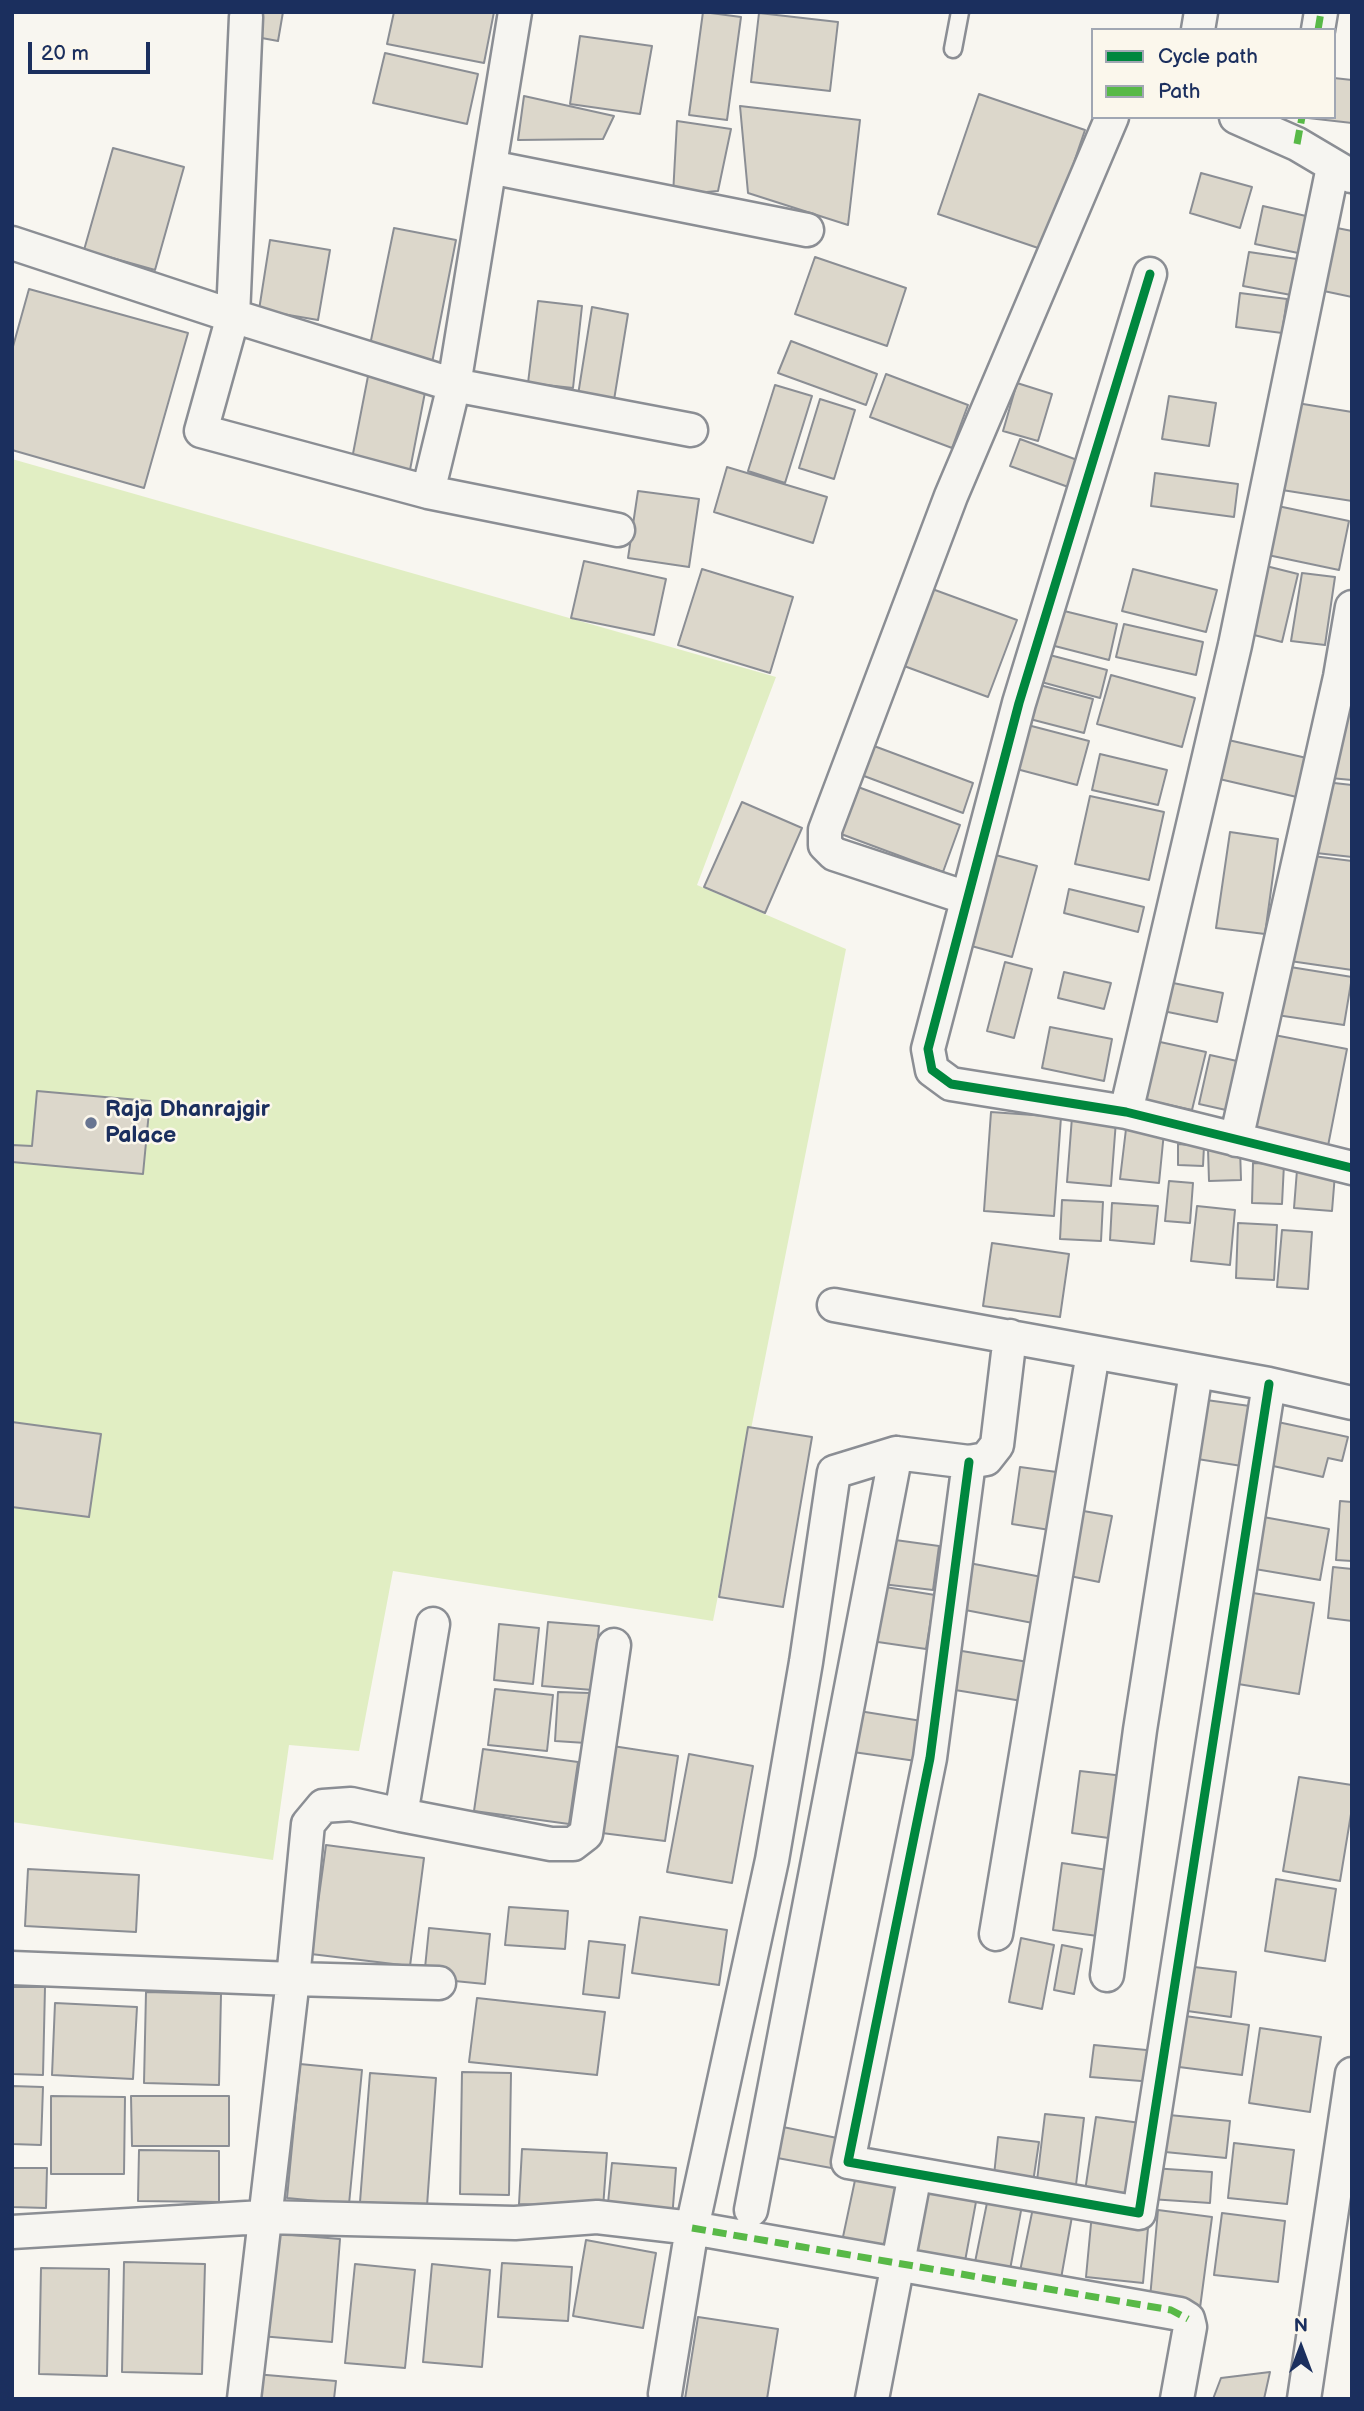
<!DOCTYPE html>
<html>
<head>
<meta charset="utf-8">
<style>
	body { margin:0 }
	#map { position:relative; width:1364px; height:2411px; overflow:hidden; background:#f8f6f0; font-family:"Balsamiq Sans",sans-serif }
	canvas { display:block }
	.frame { position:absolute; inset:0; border:14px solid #1b2f5e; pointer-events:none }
	.legend { position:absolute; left:1091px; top:28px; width:245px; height:91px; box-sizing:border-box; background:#fbf7ec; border:2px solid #a1a7b3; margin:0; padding:9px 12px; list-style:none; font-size:21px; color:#1b2f5e }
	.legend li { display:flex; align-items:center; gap:14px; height:35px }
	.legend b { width:35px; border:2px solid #a1a7b3 }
	.north { position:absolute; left:1266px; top:2313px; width:70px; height:70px; -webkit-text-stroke:5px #fbf7ec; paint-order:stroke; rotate:0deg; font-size:19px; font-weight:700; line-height:28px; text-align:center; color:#1b2f5e }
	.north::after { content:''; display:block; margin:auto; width:24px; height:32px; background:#1b2f5e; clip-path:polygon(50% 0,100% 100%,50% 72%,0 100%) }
	.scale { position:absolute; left:28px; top:42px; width:122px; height:32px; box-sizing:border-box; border:4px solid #1b2f5e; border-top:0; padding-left:9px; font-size:21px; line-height:24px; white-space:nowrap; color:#1b2f5e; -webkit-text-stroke:5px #fbf7ec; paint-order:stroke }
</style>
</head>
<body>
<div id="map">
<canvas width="1364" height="2411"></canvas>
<div class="frame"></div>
<ul class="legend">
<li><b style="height:9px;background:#00873e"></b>Cycle path</li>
<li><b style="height:9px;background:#58b947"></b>Path</li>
</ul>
<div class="north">N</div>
<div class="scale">20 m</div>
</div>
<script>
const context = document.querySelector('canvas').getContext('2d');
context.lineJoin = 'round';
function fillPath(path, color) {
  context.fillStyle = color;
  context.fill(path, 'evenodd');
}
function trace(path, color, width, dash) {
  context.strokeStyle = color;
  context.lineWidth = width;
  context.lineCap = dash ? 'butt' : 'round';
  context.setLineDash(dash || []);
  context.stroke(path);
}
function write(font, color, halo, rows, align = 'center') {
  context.font = font + ' "Balsamiq Sans",sans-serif';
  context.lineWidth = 5;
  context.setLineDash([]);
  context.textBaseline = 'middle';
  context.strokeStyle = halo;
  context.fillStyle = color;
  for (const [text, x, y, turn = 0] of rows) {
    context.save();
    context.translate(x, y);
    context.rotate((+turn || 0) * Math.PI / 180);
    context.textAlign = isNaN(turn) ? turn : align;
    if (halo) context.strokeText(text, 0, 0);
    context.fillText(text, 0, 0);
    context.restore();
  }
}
const green = new Path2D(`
	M 12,459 L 776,677 L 697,885 L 846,949 L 713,1621 L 393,1571 L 359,1751 L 289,1745 L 273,1860 L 12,1822 Z`);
const building = new Path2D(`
	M 245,12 L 283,12 L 278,41 L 240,34 Z
	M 394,12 L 494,12 L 484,63 L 387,44 Z
	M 703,12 L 741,17 L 727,120 L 689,115 Z
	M 759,13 L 838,22 L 830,91 L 751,82 Z
	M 580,36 L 652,46 L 640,114 L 570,104 Z
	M 385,53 L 478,74 L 467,124 L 373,103 Z
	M 1334,78 L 1352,80 L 1352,123 L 1308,118 L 1334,117 Z
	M 979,94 L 1085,130 L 1044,250 L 938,214 Z
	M 524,96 L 614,116 L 603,139 L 518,140 Z
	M 740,106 L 860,120 L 848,225 L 748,193 Z
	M 677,121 L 731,129 L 718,191 L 673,195 Z
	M 113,148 L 184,167 L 155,270 L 84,250 Z
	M 1201,173 L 1252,187 L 1240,228 L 1190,213 Z
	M 1263,206 L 1306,216 L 1298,253 L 1255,244 Z
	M 1332,227 L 1352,231 L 1352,297 L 1319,290 Z
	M 394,228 L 456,240 L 432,363 L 369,350 Z
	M 270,240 L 330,250 L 318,320 L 259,310 Z
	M 1249,252 L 1297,259 L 1291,295 L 1243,286 Z
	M 815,257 L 906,288 L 887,346 L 795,314 Z
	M 29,289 L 188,333 L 144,488 L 12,450 L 12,350 Z
	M 1240,293 L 1287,299 L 1282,333 L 1236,327 Z
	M 538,301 L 582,306 L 573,388 L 528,383 Z
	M 592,307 L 628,314 L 614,400 L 578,395 Z
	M 791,341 L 877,374 L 866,405 L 778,373 Z
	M 369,371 L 427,382 L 409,475 L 351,464 Z
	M 886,374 L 968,405 L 952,448 L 870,417 Z
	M 1017,383 L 1052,394 L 1038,441 L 1003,431 Z
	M 775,385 L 812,396 L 785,483 L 748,471 Z
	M 1169,396 L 1216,403 L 1209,446 L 1162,439 Z
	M 820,399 L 855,410 L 834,479 L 799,468 Z
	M 1297,403 L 1352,412 L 1352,501 L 1282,490 Z
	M 1020,439 L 1080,461 L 1071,488 L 1010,466 Z
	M 727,467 L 827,497 L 813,543 L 714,512 Z
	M 1155,473 L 1238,484 L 1234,517 L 1151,506 Z
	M 638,491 L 699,499 L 689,567 L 628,558 Z
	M 1273,505 L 1349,521 L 1339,570 L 1263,554 Z
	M 584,561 L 666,579 L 654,635 L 571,618 Z
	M 1262,565 L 1298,574 L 1282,642 L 1246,633 Z
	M 702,569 L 793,597 L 770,673 L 678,645 Z
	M 1133,569 L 1217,590 L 1206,632 L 1122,611 Z
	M 1302,573 L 1335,577 L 1325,645 L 1291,641 Z
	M 924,586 L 1017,620 L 988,697 L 896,663 Z
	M 1052,608 L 1117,624 L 1109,660 L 1043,643 Z
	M 1124,624 L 1203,642 L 1196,675 L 1116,657 Z
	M 1042,653 L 1107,670 L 1100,698 L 1034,680 Z
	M 1111,675 L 1195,698 L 1182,747 L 1097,724 Z
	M 1032,683 L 1093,699 L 1084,733 L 1022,717 Z
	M 1337,710 L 1352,711 L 1352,780 L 1330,778 Z
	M 1020,723 L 1089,741 L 1077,785 L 1009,767 Z
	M 1224,739 L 1311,759 L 1301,798 L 1215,778 Z
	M 866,743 L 973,783 L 963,813 L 856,773 Z
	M 1100,754 L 1167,770 L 1158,805 L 1092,790 Z
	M 1325,782 L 1352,785 L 1352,857 L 1316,853 Z
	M 850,784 L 960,825 L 943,872 L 833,831 Z
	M 1090,796 L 1164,812 L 1149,880 L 1075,864 Z
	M 742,802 L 802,828 L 765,913 L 704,887 Z
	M 1230,832 L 1278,839 L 1265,934 L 1216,928 Z
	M 988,853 L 1037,866 L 1012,957 L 964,944 Z
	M 1305,855 L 1352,861 L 1352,970 L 1290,961 Z
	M 1069,889 L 1144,907 L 1138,932 L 1064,913 Z
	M 1005,962 L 1032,969 L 1014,1038 L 987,1031 Z
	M 1278,965 L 1352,977 L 1344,1025 L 1270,1014 Z
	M 1064,972 L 1111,983 L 1104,1009 L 1058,998 Z
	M 1163,981 L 1223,993 L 1217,1022 L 1158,1010 Z
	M 1050,1027 L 1112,1039 L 1104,1081 L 1042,1068 Z
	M 1269,1034 L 1347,1049 L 1327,1151 L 1249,1136 Z
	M 1151,1040 L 1206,1052 L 1192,1110 L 1137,1098 Z
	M 1210,1055 L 1246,1063 L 1235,1112 L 1199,1104 Z
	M 37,1091 L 150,1101 L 143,1174 L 12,1162 L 12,1145 L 32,1146 Z
	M 991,1112 L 1061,1117 L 1054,1216 L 984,1211 Z
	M 1072,1117 L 1116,1121 L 1111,1186 L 1067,1182 Z
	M 1126,1129 L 1164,1132 L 1159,1183 L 1120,1179 Z
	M 1178,1144 L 1204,1146 L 1203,1166 L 1178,1165 Z
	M 1240,1148 L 1241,1180 L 1209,1181 L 1208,1149 Z
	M 1253,1163 L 1284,1164 L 1282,1204 L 1252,1203 Z
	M 1297,1170 L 1335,1174 L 1332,1211 L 1294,1208 Z
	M 1169,1181 L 1193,1183 L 1190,1223 L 1165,1221 Z
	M 1062,1200 L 1103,1202 L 1101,1241 L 1060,1239 Z
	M 1112,1203 L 1158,1206 L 1154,1244 L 1110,1240 Z
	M 1197,1206 L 1235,1210 L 1230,1265 L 1191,1261 Z
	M 1238,1223 L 1277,1225 L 1274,1280 L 1236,1278 Z
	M 1282,1230 L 1312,1232 L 1308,1289 L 1277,1287 Z
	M 992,1243 L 1069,1254 L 1060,1317 L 983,1306 Z
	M 1199,1399 L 1257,1407 L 1248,1467 L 1191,1458 Z
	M 1273,1421 L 1348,1437 L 1342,1461 L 1328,1458 L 1323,1477 L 1264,1464 Z
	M 12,1422 L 101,1434 L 89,1517 L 12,1507 Z
	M 748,1427 L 812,1437 L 783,1607 L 719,1597 Z
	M 1020,1467 L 1064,1473 L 1056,1531 L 1012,1524 Z
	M 1340,1501 L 1352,1502 L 1352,1561 L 1336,1560 Z
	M 1072,1509 L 1112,1516 L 1099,1582 L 1060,1574 Z
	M 1258,1516 L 1329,1529 L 1320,1580 L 1249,1568 Z
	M 888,1539 L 939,1546 L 933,1590 L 882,1584 Z
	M 969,1563 L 1047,1578 L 1038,1624 L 960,1609 Z
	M 1333,1567 L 1352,1569 L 1352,1621 L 1328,1618 Z
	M 879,1586 L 935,1595 L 926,1649 L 871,1641 Z
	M 1247,1592 L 1314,1603 L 1299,1694 L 1232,1683 Z
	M 548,1622 L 599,1626 L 593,1690 L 542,1686 Z
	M 499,1624 L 539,1628 L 533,1684 L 494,1680 Z
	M 950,1649 L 1028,1662 L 1022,1701 L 943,1688 Z
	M 495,1689 L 553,1695 L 547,1751 L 488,1745 Z
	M 558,1692 L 590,1693 L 586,1743 L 555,1741 Z
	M 859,1711 L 928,1722 L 923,1762 L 853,1752 Z
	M 606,1745 L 678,1756 L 665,1841 L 594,1832 Z
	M 483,1749 L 578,1762 L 569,1824 L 474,1811 Z
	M 689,1754 L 753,1766 L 732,1883 L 667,1872 Z
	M 1080,1771 L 1124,1776 L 1116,1839 L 1072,1833 Z
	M 1299,1777 L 1352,1785 L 1352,1808 L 1340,1881 L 1283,1871 Z
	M 326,1845 L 424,1858 L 410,1966 L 311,1954 Z
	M 1062,1863 L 1114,1871 L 1105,1937 L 1053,1930 Z
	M 28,1869 L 139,1875 L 136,1932 L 25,1926 Z
	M 1276,1879 L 1336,1889 L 1325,1961 L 1265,1951 Z
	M 509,1907 L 568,1911 L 565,1949 L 505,1945 Z
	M 640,1917 L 727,1930 L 719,1985 L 632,1973 Z
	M 429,1928 L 490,1934 L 485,1984 L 424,1978 Z
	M 1021,1938 L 1054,1945 L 1042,2009 L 1009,2002 Z
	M 589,1941 L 625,1945 L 619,1998 L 583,1994 Z
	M 1062,1945 L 1082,1949 L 1074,1994 L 1054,1990 Z
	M 1186,1966 L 1236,1972 L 1231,2017 L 1180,2010 Z
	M 12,1987 L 45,1987 L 43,2075 L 12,2074 Z
	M 146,1992 L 221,1994 L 219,2085 L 144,2083 Z
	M 477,1998 L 605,2012 L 597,2075 L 469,2062 Z
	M 55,2003 L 137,2007 L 133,2079 L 52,2075 Z
	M 1178,2015 L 1249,2025 L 1242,2075 L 1171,2066 Z
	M 1260,2028 L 1321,2037 L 1310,2112 L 1249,2103 Z
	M 1094,2045 L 1157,2051 L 1154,2082 L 1090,2077 Z
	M 300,2064 L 362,2070 L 349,2204 L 287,2198 Z
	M 462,2072 L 511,2073 L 509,2195 L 460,2194 Z
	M 370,2073 L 436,2078 L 427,2206 L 360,2202 Z
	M 12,2086 L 43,2087 L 41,2145 L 12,2144 Z
	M 51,2096 L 125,2097 L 124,2174 L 51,2174 Z
	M 131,2096 L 229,2096 L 229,2146 L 132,2146 Z
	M 1045,2114 L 1084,2118 L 1075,2193 L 1036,2189 Z
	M 1159,2114 L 1230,2121 L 1226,2158 L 1155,2151 Z
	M 1096,2117 L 1148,2124 L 1137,2206 L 1084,2198 Z
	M 778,2126 L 847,2140 L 842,2170 L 772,2157 Z
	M 998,2137 L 1039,2142 L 1032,2189 L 993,2185 Z
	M 1234,2143 L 1294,2150 L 1287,2204 L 1228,2198 Z
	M 522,2149 L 607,2153 L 603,2208 L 519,2204 Z
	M 139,2150 L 219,2151 L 219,2202 L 138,2201 Z
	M 612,2163 L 676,2168 L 672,2219 L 607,2213 Z
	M 858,2166 L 909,2175 L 893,2262 L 840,2251 Z
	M 12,2168 L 47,2168 L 46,2208 L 12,2207 Z
	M 1152,2168 L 1212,2172 L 1210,2203 L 1150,2199 Z
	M 920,2180 L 978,2191 L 963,2272 L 904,2258 Z
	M 989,2193 L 1023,2200 L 1009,2275 L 974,2267 Z
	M 1035,2198 L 1074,2205 L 1059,2290 L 1018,2281 Z
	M 1158,2210 L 1212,2217 L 1200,2308 L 1150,2298 Z
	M 1092,2213 L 1149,2217 L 1143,2283 L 1086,2277 Z
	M 1222,2213 L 1285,2221 L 1278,2282 L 1214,2275 Z
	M 268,2233 L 340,2239 L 332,2342 L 260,2336 Z
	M 586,2240 L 656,2253 L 643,2328 L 573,2316 Z
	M 124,2262 L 205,2264 L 202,2374 L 122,2372 Z
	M 502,2263 L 572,2267 L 568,2321 L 498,2317 Z
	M 355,2264 L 415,2270 L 405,2368 L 345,2363 Z
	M 432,2264 L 490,2270 L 482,2367 L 423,2362 Z
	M 41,2268 L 109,2269 L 107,2376 L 39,2374 Z
	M 698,2317 L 778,2329 L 767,2399 L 685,2399 Z
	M 1270,2372 L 1264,2399 L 1213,2399 L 1221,2378 Z
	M 255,2374 L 336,2381 L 334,2399 L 253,2399 Z`);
const lane = new Path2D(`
	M 953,49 L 960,12`);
const street = new Path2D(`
	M 246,17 L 233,316 L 201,431 L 428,492 L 618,530
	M 1198,30 L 1201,12
	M 1318,30 L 1321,12
	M 1236,117 L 1297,144 L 1351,176
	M 490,167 L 807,230
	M 12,243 L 233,316 L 454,385 L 691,430
	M 1150,274 L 1019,703 L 928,1049 L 932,1070 L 951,1084 L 1126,1112 L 1352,1168
	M 428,492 L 454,385 L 515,12
	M 967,898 L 834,854 L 825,845 L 825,830 L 951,496 L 1112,117
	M 1126,1112 L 1235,645 L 1333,167
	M 1236,1140 L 1340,677 L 1352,607
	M 834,1305 L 1269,1384 L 1352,1403
	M 969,1462 L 930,1758 L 848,2162 L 1139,2213 L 1269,1384
	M 433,1624 L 401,1815 L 351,1804 L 323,1806 L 308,1824 L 293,1979 L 439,1983
	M 401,1815 L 551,1844 L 573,1844 L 586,1834 L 614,1645
	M 996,1934 L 1093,1353
	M 12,1968 L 293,1979 L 244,2399
	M 1107,1975 L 1140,1730 L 1196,1372
	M 751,2210 L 896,1453
	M 12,2232 L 263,2217 L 515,2223 L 597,2217 L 692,2228 L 1180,2314 L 1188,2319 L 1190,2327 L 1177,2399
	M 665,2394 L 692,2228 L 772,1860 L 806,1662 L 834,1472 L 896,1453 L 969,1462 L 986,1459 L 997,1445 L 1010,1336
	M 872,2399 L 915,2174
	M 1304,2399 L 1352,2074`);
const quiet = new Path2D(`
	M 1318,30 L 1321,12
	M 1297,144 L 1302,117
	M 692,2228 L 1171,2310 L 1188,2319`);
const cycleway = new Path2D(`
	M 1150,274 L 1019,703 L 928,1049 L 932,1070 L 951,1084 L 1126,1112 L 1352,1168
	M 969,1462 L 930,1758 L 848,2162 L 1139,2213 L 1269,1384`);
const markers = [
	[91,1123,7,"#687591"]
];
const poiNames = [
	["Raja Dhanrajgir",105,1110],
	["Palace",105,1136]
];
fillPath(green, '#e1eec3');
fillPath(building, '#dcd7cb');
trace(building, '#8b8e94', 2);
trace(lane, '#8b8e94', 21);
trace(street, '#8b8e94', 37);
trace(lane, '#f6f5f1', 16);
trace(street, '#f6f5f1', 32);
trace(quiet, '#58b947', 7, [14, 7]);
trace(cycleway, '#00873e', 9);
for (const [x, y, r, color] of markers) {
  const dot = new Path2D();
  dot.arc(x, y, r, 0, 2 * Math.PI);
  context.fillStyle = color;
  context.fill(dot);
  trace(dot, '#fbf7ec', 2.5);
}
write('bold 23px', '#1b2f5e', '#fbf7ec', poiNames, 'left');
</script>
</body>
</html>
